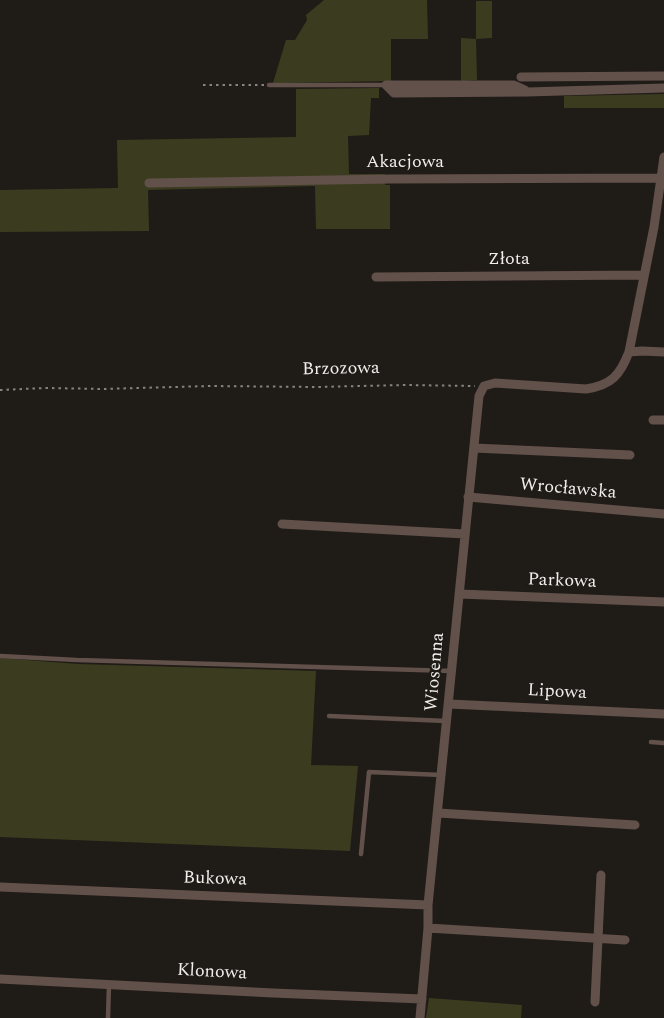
<!DOCTYPE html>
<html>
<head>
<meta charset="utf-8">
<style>
	body { margin:0 }
	canvas { display:block; background:#1f1b17 }
</style>
</head>
<body>
<canvas width="664" height="1018"></canvas>
<script>
const context = document.querySelector('canvas').getContext('2d');
context.lineJoin = 'round';
function fillPath(path, color) {
  context.fillStyle = color;
  context.fill(path, 'evenodd');
}
function trace(path, color, width, dash) {
  context.strokeStyle = color;
  context.lineWidth = width;
  context.lineCap = dash ? 'butt' : 'round';
  context.setLineDash(dash || []);
  context.stroke(path);
}
function write(font, color, halo, rows, align = 'center') {
  context.font = font + ' Spectral,serif';
  context.lineWidth = 5;
  context.setLineDash([]);
  context.textBaseline = 'middle';
  context.strokeStyle = halo;
  context.fillStyle = color;
  for (const [text, x, y, turn = 0] of rows) {
    context.save();
    context.translate(x, y);
    context.rotate((+turn || 0) * Math.PI / 180);
    context.textAlign = isNaN(turn) ? turn : align;
    if (halo) context.strokeText(text, 0, 0);
    context.fillText(text, 0, 0);
    context.restore();
  }
}
const green = new Path2D(`
	M 324,0 L 427,0 L 428,39 L 391,39 L 391,81 L 273,83 L 286,40 L 295,40 L 307,20 L 306,15 Z
	M 476,1 L 492,1 L 492,38 L 476,39 L 477,80 L 461,81 L 461,38 L 476,39 Z
	M 379,88 L 379,98 L 371,98 L 369,135 L 348,136 L 349,174 L 385,174 L 385,185 L 390,185 L 390,229 L 316,229 L 315,186 L 148,190 L 149,231 L 0,232 L 0,190 L 118,188 L 117,140 L 296,137 L 296,89 Z
	M 664,94 L 664,108 L 564,108 L 564,96 Z
	M 0,658 L 78,664 L 316,671 L 311,765 L 358,766 L 350,851 L 0,837 Z
	M 429,998 L 522,1005 L 521,1018 L 426,1018 Z`);
const path = new Path2D(`
	M 203,85 L 264,85
	M 0,390 L 45,388 L 102,389 L 210,386 L 316,387 L 405,385 L 475,386`);
const service = new Path2D(`
	M 269,85 L 386,85
	M 0,656 L 77,660 L 452,671
	M 329,716 L 446,721
	M 651,742 L 664,743
	M 361,854 L 369,772 L 442,775
	M 108,1018 L 109,984`);
const minor = new Path2D(`
	M 521,77 L 664,76
	M 386,85 L 394,93 L 527,92 L 664,88
	M 386,85 L 514,85 L 525,90
	M 149,183 L 391,179 L 661,178
	M 376,277 L 643,275
	M 629,352 L 642,351 L 664,352
	M 653,420 L 664,420
	M 474,448 L 630,455
	M 468,497 L 664,514
	M 282,524 L 465,534
	M 459,594 L 664,602
	M 449,704 L 664,714
	M 438,813 L 635,825
	M 0,887 L 428,905
	M 428,928 L 625,940
	M 0,979 L 273,993 L 422,999
	M 595,1002 L 601,875
	M 420,1018 L 428,928 L 428,905 L 479,396 L 484,386 L 495,383 L 586,389 C 612,385 620,375 629,352 L 654,227 L 664,157`);
const streetNames = [
	["Akacjowa",405,163],
	["Złota",509,260],
	["Brzozowa",341,370,-1],
	["Wrocławska",568,490,5],
	["Parkowa",562,582,2],
	["Wiosenna",436,672,-85],
	["Lipowa",557,693,3],
	["Bukowa",215,880,2],
	["Klonowa",212,973,3]
];
fillPath(green, '#3b3c1f');
trace(path, '#878480', 2, [2.5, 4]);
trace(service, '#62504a', 4.5);
trace(minor, '#62504a', 9);
write('18px', '#f0edea', '#1f1b17', streetNames);
</script>
</body>
</html>
